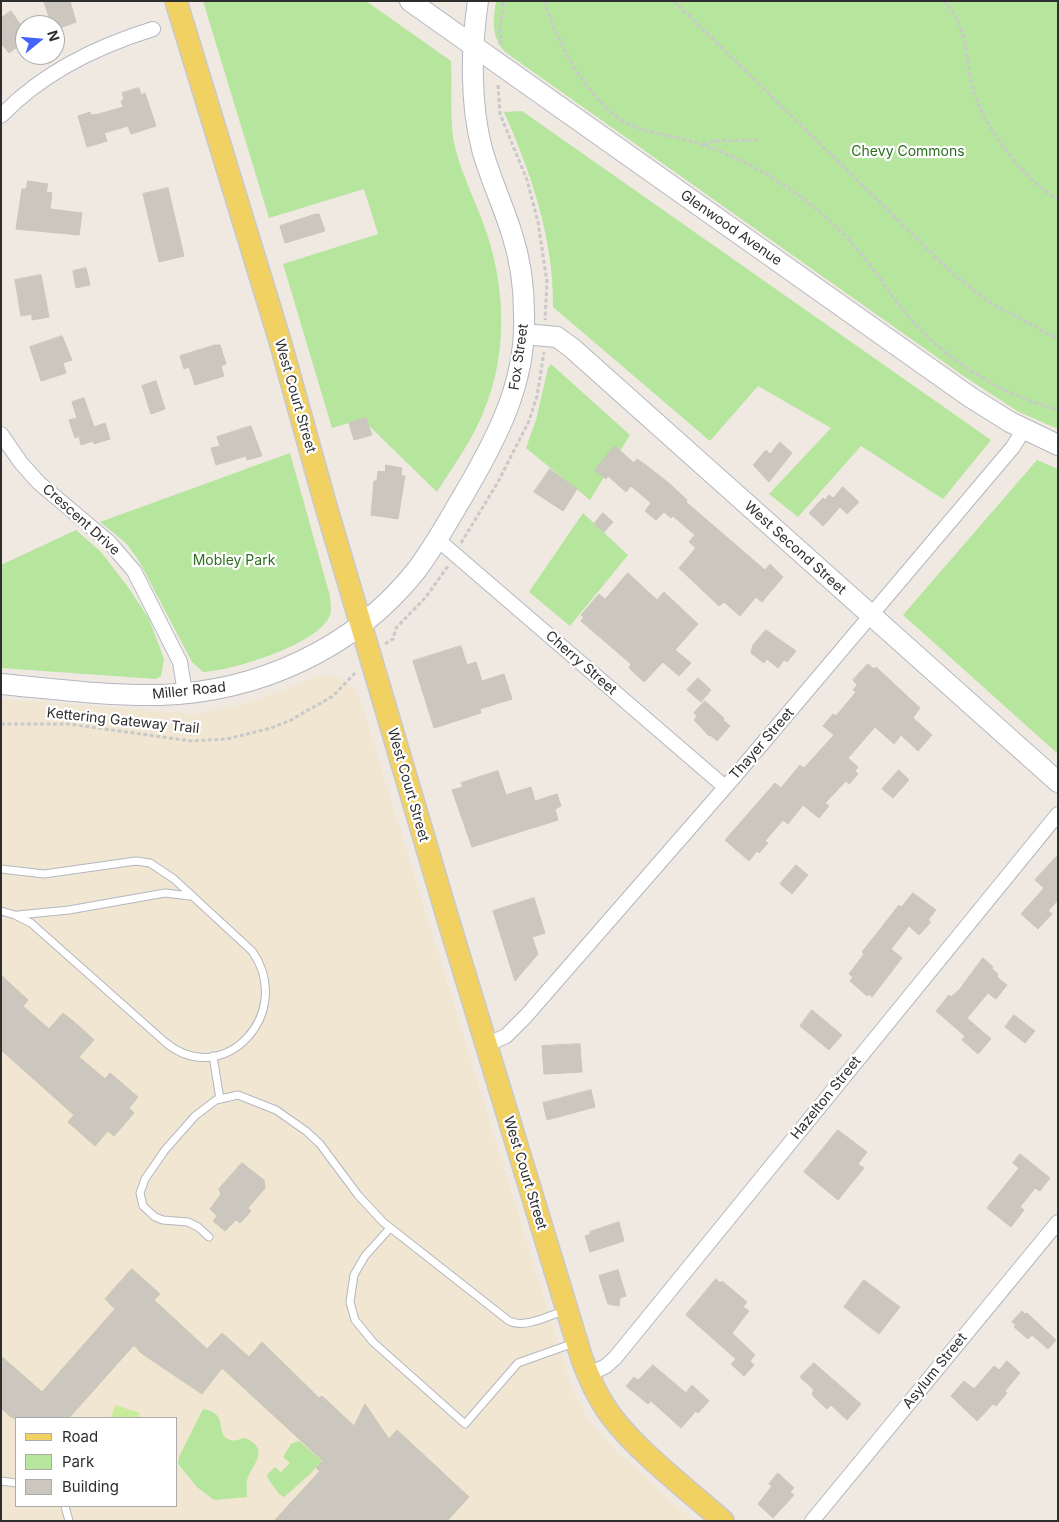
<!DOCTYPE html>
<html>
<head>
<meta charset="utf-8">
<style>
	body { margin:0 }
	#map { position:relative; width:1059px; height:1522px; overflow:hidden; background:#efe9e1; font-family:Inter,sans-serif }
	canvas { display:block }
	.frame { position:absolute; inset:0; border:2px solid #2e2e2e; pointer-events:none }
	.legend { position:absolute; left:15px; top:1417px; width:162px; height:90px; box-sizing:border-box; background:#fff; border:1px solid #ababab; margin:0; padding:6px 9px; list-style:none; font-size:15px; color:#2e2e2e }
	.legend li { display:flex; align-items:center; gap:10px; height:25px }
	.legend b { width:25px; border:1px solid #ababab }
	.north { position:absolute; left:15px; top:15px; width:50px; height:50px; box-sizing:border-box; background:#fff; border:1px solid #ababab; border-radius:50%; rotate:73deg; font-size:14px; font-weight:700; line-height:20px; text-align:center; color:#2e2e2e }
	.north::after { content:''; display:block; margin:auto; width:18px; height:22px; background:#4264fb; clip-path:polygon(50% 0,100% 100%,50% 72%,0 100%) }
</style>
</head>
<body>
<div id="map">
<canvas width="1059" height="1522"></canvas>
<div class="frame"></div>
<ul class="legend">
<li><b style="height:6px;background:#f2d163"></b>Road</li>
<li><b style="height:14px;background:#b6e59e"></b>Park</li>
<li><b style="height:14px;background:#cbc7bf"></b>Building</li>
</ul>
<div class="north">N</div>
</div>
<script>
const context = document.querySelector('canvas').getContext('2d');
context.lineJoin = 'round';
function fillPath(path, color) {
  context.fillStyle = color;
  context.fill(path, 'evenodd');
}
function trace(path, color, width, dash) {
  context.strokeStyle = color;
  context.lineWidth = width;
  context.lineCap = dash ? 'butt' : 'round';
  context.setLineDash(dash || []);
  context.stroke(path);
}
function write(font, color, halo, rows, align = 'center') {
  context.font = font + ' Inter,sans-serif';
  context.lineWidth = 4.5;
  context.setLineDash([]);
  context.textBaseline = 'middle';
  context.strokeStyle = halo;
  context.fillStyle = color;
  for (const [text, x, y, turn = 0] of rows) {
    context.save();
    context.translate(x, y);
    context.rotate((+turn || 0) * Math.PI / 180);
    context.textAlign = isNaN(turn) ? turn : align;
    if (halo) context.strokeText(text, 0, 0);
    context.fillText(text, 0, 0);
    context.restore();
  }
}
const education = new Path2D(`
	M 319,676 L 334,676 L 345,681 L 354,689 L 360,699 L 572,1389 L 588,1418 L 607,1442 L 693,1521 L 1,1521 L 1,699 L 197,714 L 251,702 ZM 16,1418 L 176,1418 L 176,1506 L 16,1506 Z`);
const green = new Path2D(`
	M 203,1 L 366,1 L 451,61 C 452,85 450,112 453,137 C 459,172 478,204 488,237 C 506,294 507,357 483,413 C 472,441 453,466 437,492 L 362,419 L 332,428 L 283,264 L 378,234 L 364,189 L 269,218 Z
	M 496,1 L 1058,1 L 1058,429 L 1019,412 L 965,377 L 505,52 C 491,36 493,21 496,1 Z
	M 522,111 L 991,440 L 943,499 L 861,446 L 798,517 L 769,494 L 831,428 L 758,386 L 710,441 L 553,307 C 554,239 531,173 504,112 Z
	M 551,364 L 630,435 L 590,500 L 526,448 L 536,420 L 548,368 Z
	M 290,453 L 330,596 C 330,601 332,610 330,615 C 320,644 231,671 203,672 L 192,662 L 139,561 L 126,543 L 100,522 Z
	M 1037,460 L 1058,469 L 1058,754 L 903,615 Z
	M 583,513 L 628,555 L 570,626 L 529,592 Z
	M 76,530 L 101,552 L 128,587 L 149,619 L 164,659 L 161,676 L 156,679 L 1,668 L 1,565 Z
	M 203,1409 C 230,1413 214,1435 230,1440 C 236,1442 241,1438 246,1438 C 271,1451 252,1464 247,1480 C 246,1486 247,1491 247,1497 L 214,1500 L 197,1487 L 178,1464 L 179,1457 Z
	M 299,1441 L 322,1461 L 309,1475 L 284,1497 L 279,1494 C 275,1487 269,1483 267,1475 L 275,1467 L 281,1472 L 290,1463 L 283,1457 L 291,1444 Z`);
const pitch = new Path2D(`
	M 115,1405 L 140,1413 L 138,1418 L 111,1418 Z`);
const building = new Path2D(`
	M 44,1 L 70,1 L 76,22 L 57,29 L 56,25 L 52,25 Z
	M 11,11 L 25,31 L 25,41 L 9,53 L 1,43 L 1,18 Z
	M 139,88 L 141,95 L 145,93 L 156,126 L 131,134 L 128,126 L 104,133 L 107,141 L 87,147 L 78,116 L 90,112 L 91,115 L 99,114 L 123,107 L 121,101 L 124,100 L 122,93 Z
	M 28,181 L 48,184 L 46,192 L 52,193 L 50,209 L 82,213 L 79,235 L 16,229 L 22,189 L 26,189 Z
	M 168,188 L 184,256 L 159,262 L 143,194 Z
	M 316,214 L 319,214 L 325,231 L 285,243 L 280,226 Z
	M 86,268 L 90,285 L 76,288 L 73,271 Z
	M 41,275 L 49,317 L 32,320 L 32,314 L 21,316 L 15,280 Z
	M 62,336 L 72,360 L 63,363 L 66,373 L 41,381 L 30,347 Z
	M 215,345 L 220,345 L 226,364 L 221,366 L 224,376 L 195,385 L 189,367 L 184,369 L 180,356 Z
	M 156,381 L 165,409 L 151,414 L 142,386 Z
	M 84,398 L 94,427 L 105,423 L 110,439 L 94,444 L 93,441 L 81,445 L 79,436 L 75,438 L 69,420 L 77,418 L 72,402 Z
	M 366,418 L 372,435 L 354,440 L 349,423 Z
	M 251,426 L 262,456 L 247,460 L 246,456 L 216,465 L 211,448 L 220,446 L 217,437 Z
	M 780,442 L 792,453 L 769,482 L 753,465 L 766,450 L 770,454 Z
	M 615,446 L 634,463 L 637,459 L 646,465 L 670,484 L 687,500 L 686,502 L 765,570 L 770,564 L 783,577 L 762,602 L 756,597 L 740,616 L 724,602 L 719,606 L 679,568 L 696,548 L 689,542 L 695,535 L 673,516 L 671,518 L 664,512 L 656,520 L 645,511 L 651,503 L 631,486 L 626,492 L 608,476 L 606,479 L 595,470 Z
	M 386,465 L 402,468 L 401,476 L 405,476 L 398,519 L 371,515 L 374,481 L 377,481 L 378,471 L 385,472 Z
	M 550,469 L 577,489 L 563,511 L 534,492 Z
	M 843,487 L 859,502 L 847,514 L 840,507 L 823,526 L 809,513 L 823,498 L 825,500 L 829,495 L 833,498 Z
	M 603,513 L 613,522 L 604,532 L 594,524 Z
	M 628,573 L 657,600 L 664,592 L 698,624 L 675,650 L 691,663 L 679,676 L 663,662 L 644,682 L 629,668 L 631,664 L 581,621 L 584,617 L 581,615 L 599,594 L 605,599 Z
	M 766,630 L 796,651 L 787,662 L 784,660 L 778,668 L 767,659 L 764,663 L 751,653 L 753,645 Z
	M 461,646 L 467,665 L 476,662 L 482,681 L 504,674 L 512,699 L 480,709 L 481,713 L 434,728 L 413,661 Z
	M 868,664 L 874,669 L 876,667 L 920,708 L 913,718 L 932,735 L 918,751 L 901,735 L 894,744 L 875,727 L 848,758 L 858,767 L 855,771 L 858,774 L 849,784 L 846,781 L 825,803 L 829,806 L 819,818 L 803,805 L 788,824 L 783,820 L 765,841 L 768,843 L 759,853 L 757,851 L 749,861 L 725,840 L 775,783 L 781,788 L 800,765 L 804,768 L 834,735 L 823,726 L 833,714 L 836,716 L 856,692 L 853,690 L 857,685 L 853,680 Z
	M 698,678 L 711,690 L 701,702 L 687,690 Z
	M 705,701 L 724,718 L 723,720 L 730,726 L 717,741 L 710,735 L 709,736 L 694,720 L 697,716 L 694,713 Z
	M 899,770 L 909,780 L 893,798 L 882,789 Z
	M 498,771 L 506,795 L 531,787 L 535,801 L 557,794 L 561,806 L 555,809 L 558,820 L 472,847 L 452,790 L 463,787 L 461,783 Z
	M 1058,855 L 1058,900 L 1048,911 L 1052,914 L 1038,929 L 1021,914 L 1044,888 L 1035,880 Z
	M 796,865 L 808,875 L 792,894 L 780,884 Z
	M 913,893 L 936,910 L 928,920 L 931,922 L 919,935 L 909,926 L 891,949 L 902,958 L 872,997 L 869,994 L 867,996 L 850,981 L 853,977 L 849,974 L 864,954 L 862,952 L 899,905 L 901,907 Z
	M 534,898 L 545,933 L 532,937 L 538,954 L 515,981 L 493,911 Z
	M 983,958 L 993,967 L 992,969 L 998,974 L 997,977 L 1007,985 L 996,999 L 988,993 L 967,1018 L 991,1039 L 978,1054 L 962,1040 L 965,1036 L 936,1011 L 949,995 L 951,997 L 959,990 Z
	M 1,975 L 28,1000 L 23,1006 L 49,1029 L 63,1013 L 79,1026 L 94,1040 L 79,1057 L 105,1079 L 110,1073 L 138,1097 L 129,1108 L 134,1113 L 114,1136 L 108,1131 L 95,1146 L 68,1122 L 74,1115 L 1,1050 Z
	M 812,1010 L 842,1035 L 829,1050 L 800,1026 Z
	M 1014,1015 L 1035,1031 L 1025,1043 L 1005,1027 Z
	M 580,1044 L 582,1072 L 544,1074 L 542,1046 Z
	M 591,1090 L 595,1107 L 547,1120 L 543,1103 Z
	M 838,1130 L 867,1152 L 858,1164 L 864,1168 L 838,1200 L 804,1172 Z
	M 1020,1154 L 1050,1178 L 1040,1191 L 1035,1188 L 1020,1207 L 1024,1210 L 1011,1227 L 987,1208 L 1019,1168 L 1013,1163 Z
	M 242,1163 L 264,1180 L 265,1188 L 248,1208 L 251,1211 L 240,1223 L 236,1220 L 225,1231 L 213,1221 L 217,1216 L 210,1209 L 221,1194 L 219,1189 Z
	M 619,1222 L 624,1241 L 590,1252 L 585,1236 L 591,1234 L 590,1232 Z
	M 132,1269 L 160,1294 L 154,1300 L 207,1349 L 222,1333 L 249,1357 L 262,1342 L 319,1398 L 322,1396 L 354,1426 L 365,1404 L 389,1439 L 397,1430 L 469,1497 L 447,1521 L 274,1521 L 320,1471 L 316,1468 L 323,1461 L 222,1368 L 202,1394 L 141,1353 L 134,1345 L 69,1418 L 12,1418 L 1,1408 L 1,1356 L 42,1392 L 115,1309 L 105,1299 Z
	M 618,1270 L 626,1296 L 620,1298 L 619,1306 L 608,1304 L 599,1276 Z
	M 716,1279 L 720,1283 L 722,1281 L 747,1302 L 743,1307 L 749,1311 L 732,1333 L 755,1355 L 750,1361 L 754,1365 L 744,1376 L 731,1364 L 736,1359 L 686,1315 Z
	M 864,1280 L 900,1307 L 879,1334 L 844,1307 Z
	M 1022,1311 L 1025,1314 L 1027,1313 L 1056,1340 L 1048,1349 L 1032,1335 L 1028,1339 L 1014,1327 L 1016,1325 L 1012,1322 Z
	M 1007,1361 L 1020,1373 L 1005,1391 L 1007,1393 L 996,1406 L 993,1404 L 977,1421 L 951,1396 L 964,1381 L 974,1389 L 994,1366 L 999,1370 Z
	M 814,1363 L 861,1404 L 847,1420 L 831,1405 L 827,1409 L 814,1397 L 812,1393 L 814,1390 L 800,1377 Z
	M 653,1365 L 686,1393 L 692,1385 L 709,1401 L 698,1413 L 696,1411 L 681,1428 L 651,1401 L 648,1404 L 626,1386 L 634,1377 L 638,1380 Z
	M 778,1473 L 794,1488 L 790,1492 L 794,1495 L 773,1518 L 758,1504 L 772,1486 L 769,1484 Z`);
const path = new Path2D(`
	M 544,1 C 558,42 579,84 612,113 C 634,133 670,134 697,143 C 730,154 763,170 791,190 C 819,209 845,233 866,260 C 881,278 893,299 909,317 C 948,362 1001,394 1058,410
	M 674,1 L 952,273 L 989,302 L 1058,339
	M 943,1 C 968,24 965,56 972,86 C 982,123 1023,181 1058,199
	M 499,44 L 502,39 L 499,32 L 504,1
	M 498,85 L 500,114 L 527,180 L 538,222 L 547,282 L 545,320
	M 703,145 L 713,141 L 760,140
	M 461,543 L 498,482 L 529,421 L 537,396 L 544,352
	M 385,644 L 393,639 L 396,628 L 426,597 L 448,566
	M 1,724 L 69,724 L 191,741 L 227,739 L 271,728 L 291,720 L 333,696 L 357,671`);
const lane = new Path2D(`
	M 1,869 L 44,874 L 136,861 L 150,863 L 174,879 L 252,951 C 296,1013 223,1091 165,1042 L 31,923 L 15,915 L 1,911
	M 18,915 L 69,910 L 165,893 L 190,896
	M 213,1056 L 220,1099
	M 390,1228 L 365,1256 L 354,1275 L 350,1302 L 355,1320 L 373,1342 L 465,1424 L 518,1363 L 574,1343
	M 209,1237 L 198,1227 L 188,1222 L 163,1220 L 155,1217 L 143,1206 L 140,1193 L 145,1179 L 165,1150 L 195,1116 L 216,1100 L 238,1095 L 276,1110 L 306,1131 L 320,1144 L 358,1195 L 383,1222 L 509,1321 C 525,1329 550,1315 566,1310
	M 1,1481 L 16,1483
	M 65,1506 L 69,1521`);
const street = new Path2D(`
	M 1,116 C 42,73 98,46 153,29
	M 1,434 L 21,463 L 39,483 L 109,542 L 134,571 L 180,662 L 185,693
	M 437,539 L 725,787
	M 486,1045 L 506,1036 L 526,1016 L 735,776 L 1013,447 L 1024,429
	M 588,1375 L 606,1366 L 615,1358 L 1058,814
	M 812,1521 L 1058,1222`);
const secondary = new Path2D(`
	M 410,1 L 970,397 L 1010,422 L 1058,445
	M 524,334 L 557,337 L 572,348 L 1058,782
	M 1,684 C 54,689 107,696 160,695 C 258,692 353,649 415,572 C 433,549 448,521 463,496 C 497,438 527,382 524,313 C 524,286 520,259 512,234 C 503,205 490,178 482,149 C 470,103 471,48 478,1`);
const primary = new Path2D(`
	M 176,1 L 280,341 L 325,503 L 448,919 L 582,1359 C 588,1375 595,1392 605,1407 C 630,1446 687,1489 723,1521`);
const parkNames = [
	["Chevy Commons",908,152],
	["Mobley Park",234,561]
];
const streetNames = [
	["Glenwood Avenue",731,228,35],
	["Fox Street",519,357,-82],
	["West Court Street",295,396,74],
	["Crescent Drive",81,520,42],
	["West Second Street",795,548,42],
	["Cherry Street",581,663,41],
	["Miller Road",189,691,-6],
	["Kettering Gateway Trail",123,721,6],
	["Thayer Street",762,744,-49],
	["West Court Street",408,785,74],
	["Hazelton Street",826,1098,-51],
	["West Court Street",525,1173,73],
	["Asylum Street",935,1371,-51]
];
fillPath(education, '#f0e6d1');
fillPath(green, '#b6e59e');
fillPath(pitch, '#c9ec9a');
fillPath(building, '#cbc7bf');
trace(building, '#cbc5ba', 1);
trace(lane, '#b4b7c1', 9);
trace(street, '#b4b7c1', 16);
trace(secondary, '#b4b7c1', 22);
trace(primary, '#c9c9c9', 24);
trace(path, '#c9c9c9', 3, [4, 2.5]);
trace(lane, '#fff', 7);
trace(street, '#fff', 14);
trace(secondary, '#fff', 20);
trace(primary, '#f2d163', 21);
write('14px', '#2c6e1b', '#fff', parkNames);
write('14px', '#2e2e2e', '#fff', streetNames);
</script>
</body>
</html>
